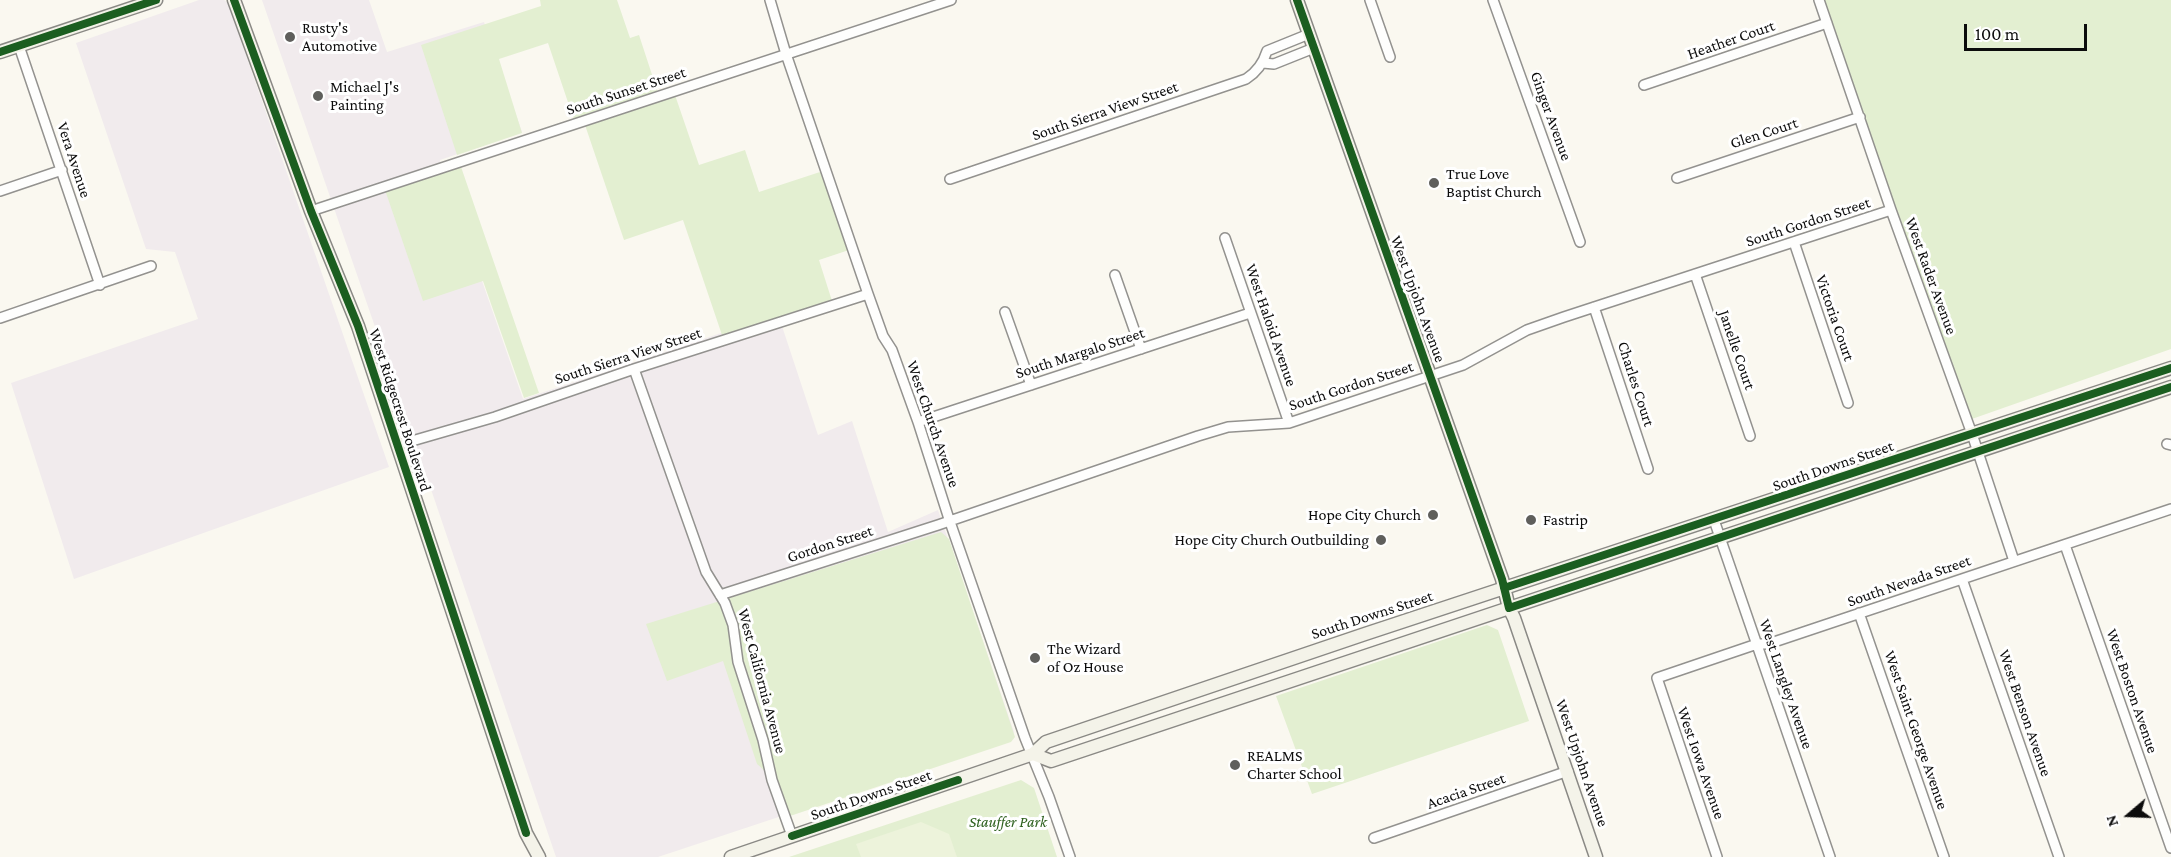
<!DOCTYPE html>
<html>
<head>
<meta charset="utf-8">
<style>
	body { margin:0 }
	#map { position:relative; width:2171px; height:857px; overflow:hidden; background:#faf8f0; font-family:"Crimson Pro",serif }
	canvas { display:block }
	.north { position:absolute; left:2099px; top:785px; width:60px; height:60px; -webkit-text-stroke:4px #fff; paint-order:stroke; rotate:251deg; font-size:16px; font-weight:700; line-height:24px; text-align:center; color:#0c0c0c }
	.north::after { content:''; display:block; margin:auto; width:21px; height:27px; background:#0c0c0c; clip-path:polygon(50% 0,100% 100%,50% 72%,0 100%) }
	.scale { position:absolute; left:1964px; top:24px; width:123px; height:27px; box-sizing:border-box; border:3px solid #0c0c0c; border-top:0; padding-left:8px; font-size:18px; line-height:21px; white-space:nowrap; color:#0c0c0c; -webkit-text-stroke:4px #fff; paint-order:stroke }
</style>
</head>
<body>
<div id="map">
<canvas width="2171" height="857"></canvas>
<div class="north">N</div>
<div class="scale">100 m</div>
</div>
<script>
const context = document.querySelector('canvas').getContext('2d');
context.lineJoin = 'round';
function fillPath(path, color) {
  context.fillStyle = color;
  context.fill(path, 'evenodd');
}
function trace(path, color, width, dash) {
  context.strokeStyle = color;
  context.lineWidth = width;
  context.lineCap = dash ? 'butt' : 'round';
  context.setLineDash(dash || []);
  context.stroke(path);
}
function write(font, color, halo, rows, align = 'center') {
  context.font = font + ' "Crimson Pro",serif';
  context.lineWidth = 6;
  context.setLineDash([]);
  context.textBaseline = 'middle';
  context.strokeStyle = halo;
  context.fillStyle = color;
  for (const [text, x, y, turn = 0] of rows) {
    context.save();
    context.translate(x, y);
    context.rotate((+turn || 0) * Math.PI / 180);
    context.textAlign = isNaN(turn) ? turn : align;
    if (halo) context.strokeText(text, 0, 0);
    context.fillText(text, 0, 0);
    context.restore();
  }
}
const industrial = new Path2D(`
	M 199,0 L 224,0 L 228,3 L 389,467 L 74,579 L 11,383 L 198,319 L 175,252 L 146,249 L 76,43 Z
	M 262,0 L 369,0 L 387,52 L 484,22 L 522,132 L 440,160 L 523,399 L 778,314 L 818,435 L 852,421 L 888,532 L 938,510 L 1014,732 L 1011,740 L 658,857 L 556,857 L 419,454 Z`);
const green = new Path2D(`
	M 540,0 L 617,0 L 630,38 L 639,35 L 658,93 L 574,120 L 548,43 L 499,59 L 522,133 L 457,155 L 421,45 L 541,6 Z
	M 1822,0 L 2171,0 L 2171,349 L 1969,420 Z
	M 675,95 L 699,165 L 745,150 L 759,192 L 823,171 L 849,250 L 819,260 L 832,301 L 723,338 L 683,220 L 624,240 L 585,125 Z
	M 460,164 L 539,393 L 524,398 L 483,281 L 423,301 L 385,190 Z
	M 941,532 L 949,539 L 1015,737 L 1011,742 L 790,816 C 781,797 775,778 757,764 L 723,661 L 667,681 L 646,624 Z
	M 1487,625 L 1498,630 L 1529,721 L 1312,794 L 1276,696 Z
	M 1021,780 L 1034,788 L 1057,857 L 789,857 Z`);
const pitch = new Path2D(`
	M 921,822 L 949,834 L 957,857 L 861,857 L 856,844 Z`);
const street = new Path2D(`
	M 770,0 L 786,54 L 868,294 L 883,336 L 892,350 L 918,422 L 949,519 L 1025,738 L 1049,797 L 1070,857
	M 1370,0 L 1390,57
	M 1493,0 L 1580,242
	M 1819,0 L 1891,210 L 1972,434 L 2014,561
	M 19,46 L 100,285
	M 1263,63 L 1274,64 L 1314,48
	M 1644,85 L 1827,23
	M 1677,178 L 1860,117
	M 950,179 L 1246,79 C 1257,72 1263,64 1267,51 L 1309,34
	M 0,191 L 62,170
	M 311,211 L 951,0
	M 1225,238 L 1289,423
	M 1794,242 L 1848,403
	M 1695,274 L 1750,436
	M 1115,275 L 1141,349
	M 1594,307 L 1648,469
	M 1005,312 L 1031,385
	M 0,318 L 151,266
	M 634,369 L 706,572 L 725,603 L 733,625 L 738,662 L 763,740 L 772,780 L 792,836
	M 918,422 L 1250,313
	M 2167,444 L 2171,445
	M 398,445 L 495,417 L 634,369 L 868,294
	M 1714,520 L 1830,857
	M 2065,545 L 2171,848
	M 1962,579 L 2059,857
	M 720,595 L 938,525 L 1198,436 L 1228,427 L 1289,423 L 1463,365 L 1527,330 L 1564,317 L 1891,210
	M 1859,613 L 1944,857
	M 1374,838 L 1568,771
	M 1717,857 L 1657,678 L 1757,644 L 1768,644 L 2171,509`);
const secondary = new Path2D(`
	M 234,0 L 311,211 L 358,326 L 504,767 L 526,833 L 539,857
	M 1297,0 L 1502,579 L 1509,608 L 1514,618 L 1596,857
	M 0,52 L 156,0
	M 1033,754 L 1051,761 L 2171,387
	M 731,857 L 1033,754 L 1046,742 L 1365,634 L 2171,368`);
const cycleway = new Path2D(`
	M 234,0 L 311,211 L 358,326 L 526,833
	M 1297,0 L 1502,579 L 1509,608 L 2171,387
	M 0,52 L 156,0
	M 1504,588 L 2171,368
	M 792,836 L 958,780`);
const markers = [
	[290,37,6,"#5f5f5c"],
	[318,96,6,"#5f5f5c"],
	[1434,183,6,"#5f5f5c"],
	[1433,515,6,"#5f5f5c"],
	[1531,520,6,"#5f5f5c"],
	[1381,540,6,"#5f5f5c"],
	[1035,658,6,"#5f5f5c"],
	[1235,765,6,"#5f5f5c"]
];
const poiNames = [
	["Rusty's",302,28],
	["Automotive",302,46],
	["Michael J's",330,87],
	["Painting",330,105],
	["True Love",1446,174],
	["Baptist Church",1446,192],
	["Hope City Church",1421,515,"right"],
	["Fastrip",1543,520],
	["Hope City Church Outbuilding",1369,540,"right"],
	["The Wizard",1047,649],
	["of Oz House",1047,667],
	["REALMS",1247,756],
	["Charter School",1247,774]
];
const streetNames = [
	["Heather Court",1731,40,-19],
	["South Sunset Street",626,91,-18],
	["South Sierra View Street",1105,111,-19],
	["Ginger Avenue",1551,116,70],
	["Glen Court",1764,133,-18],
	["Vera Avenue",74,160,72],
	["South Gordon Street",1808,222,-18],
	["West Rader Avenue",1931,276,70],
	["West Upjohn Avenue",1418,299,70],
	["Victoria Court",1835,318,71],
	["West Haloid Avenue",1271,325,71],
	["Janelle Court",1737,350,71],
	["South Margalo Street",1080,353,-18],
	["South Sierra View Street",628,356,-18],
	["Charles Court",1636,384,72],
	["South Gordon Street",1351,386,-18],
	["West Ridgecrest Boulevard",400,410,72],
	["West Church Avenue",933,424,71],
	["South Downs Street",1833,466,-19],
	["Gordon Street",830,544,-18],
	["South Nevada Street",1909,581,-19],
	["South Downs Street",1372,615,-18],
	["West California Avenue",762,681,75],
	["West Langley Avenue",1786,684,71],
	["West Boston Avenue",2132,691,71],
	["West Benson Avenue",2025,713,71],
	["West Saint George Avenue",1916,730,71],
	["West Upjohn Avenue",1582,763,71],
	["West Iowa Avenue",1701,763,71],
	["Acacia Street",1466,791,-19],
	["South Downs Street",871,795,-19]
];
const parkNames = [
	["Stauffer Park",1008,822]
];
fillPath(industrial, '#f1ebed');
fillPath(green, '#e3efd1');
fillPath(pitch, '#edf3db');
trace(street, '#93928f', 12);
trace(secondary, '#8a8985', 15);
trace(street, '#fefefd', 9);
trace(secondary, '#f4f3e9', 12);
trace(cycleway, '#1b5e20', 8);
for (const [x, y, r, color] of markers) {
  const dot = new Path2D();
  dot.arc(x, y, r, 0, 2 * Math.PI);
  context.fillStyle = color;
  context.fill(dot);
  trace(dot, '#fff', 2);
}
write('16px', '#0c0c0c', '#fff', poiNames, 'left');
write('16px', '#0c0c0c', '#fff', streetNames);
write('italic 16px', '#2e611f', '#fff', parkNames);
</script>
</body>
</html>
